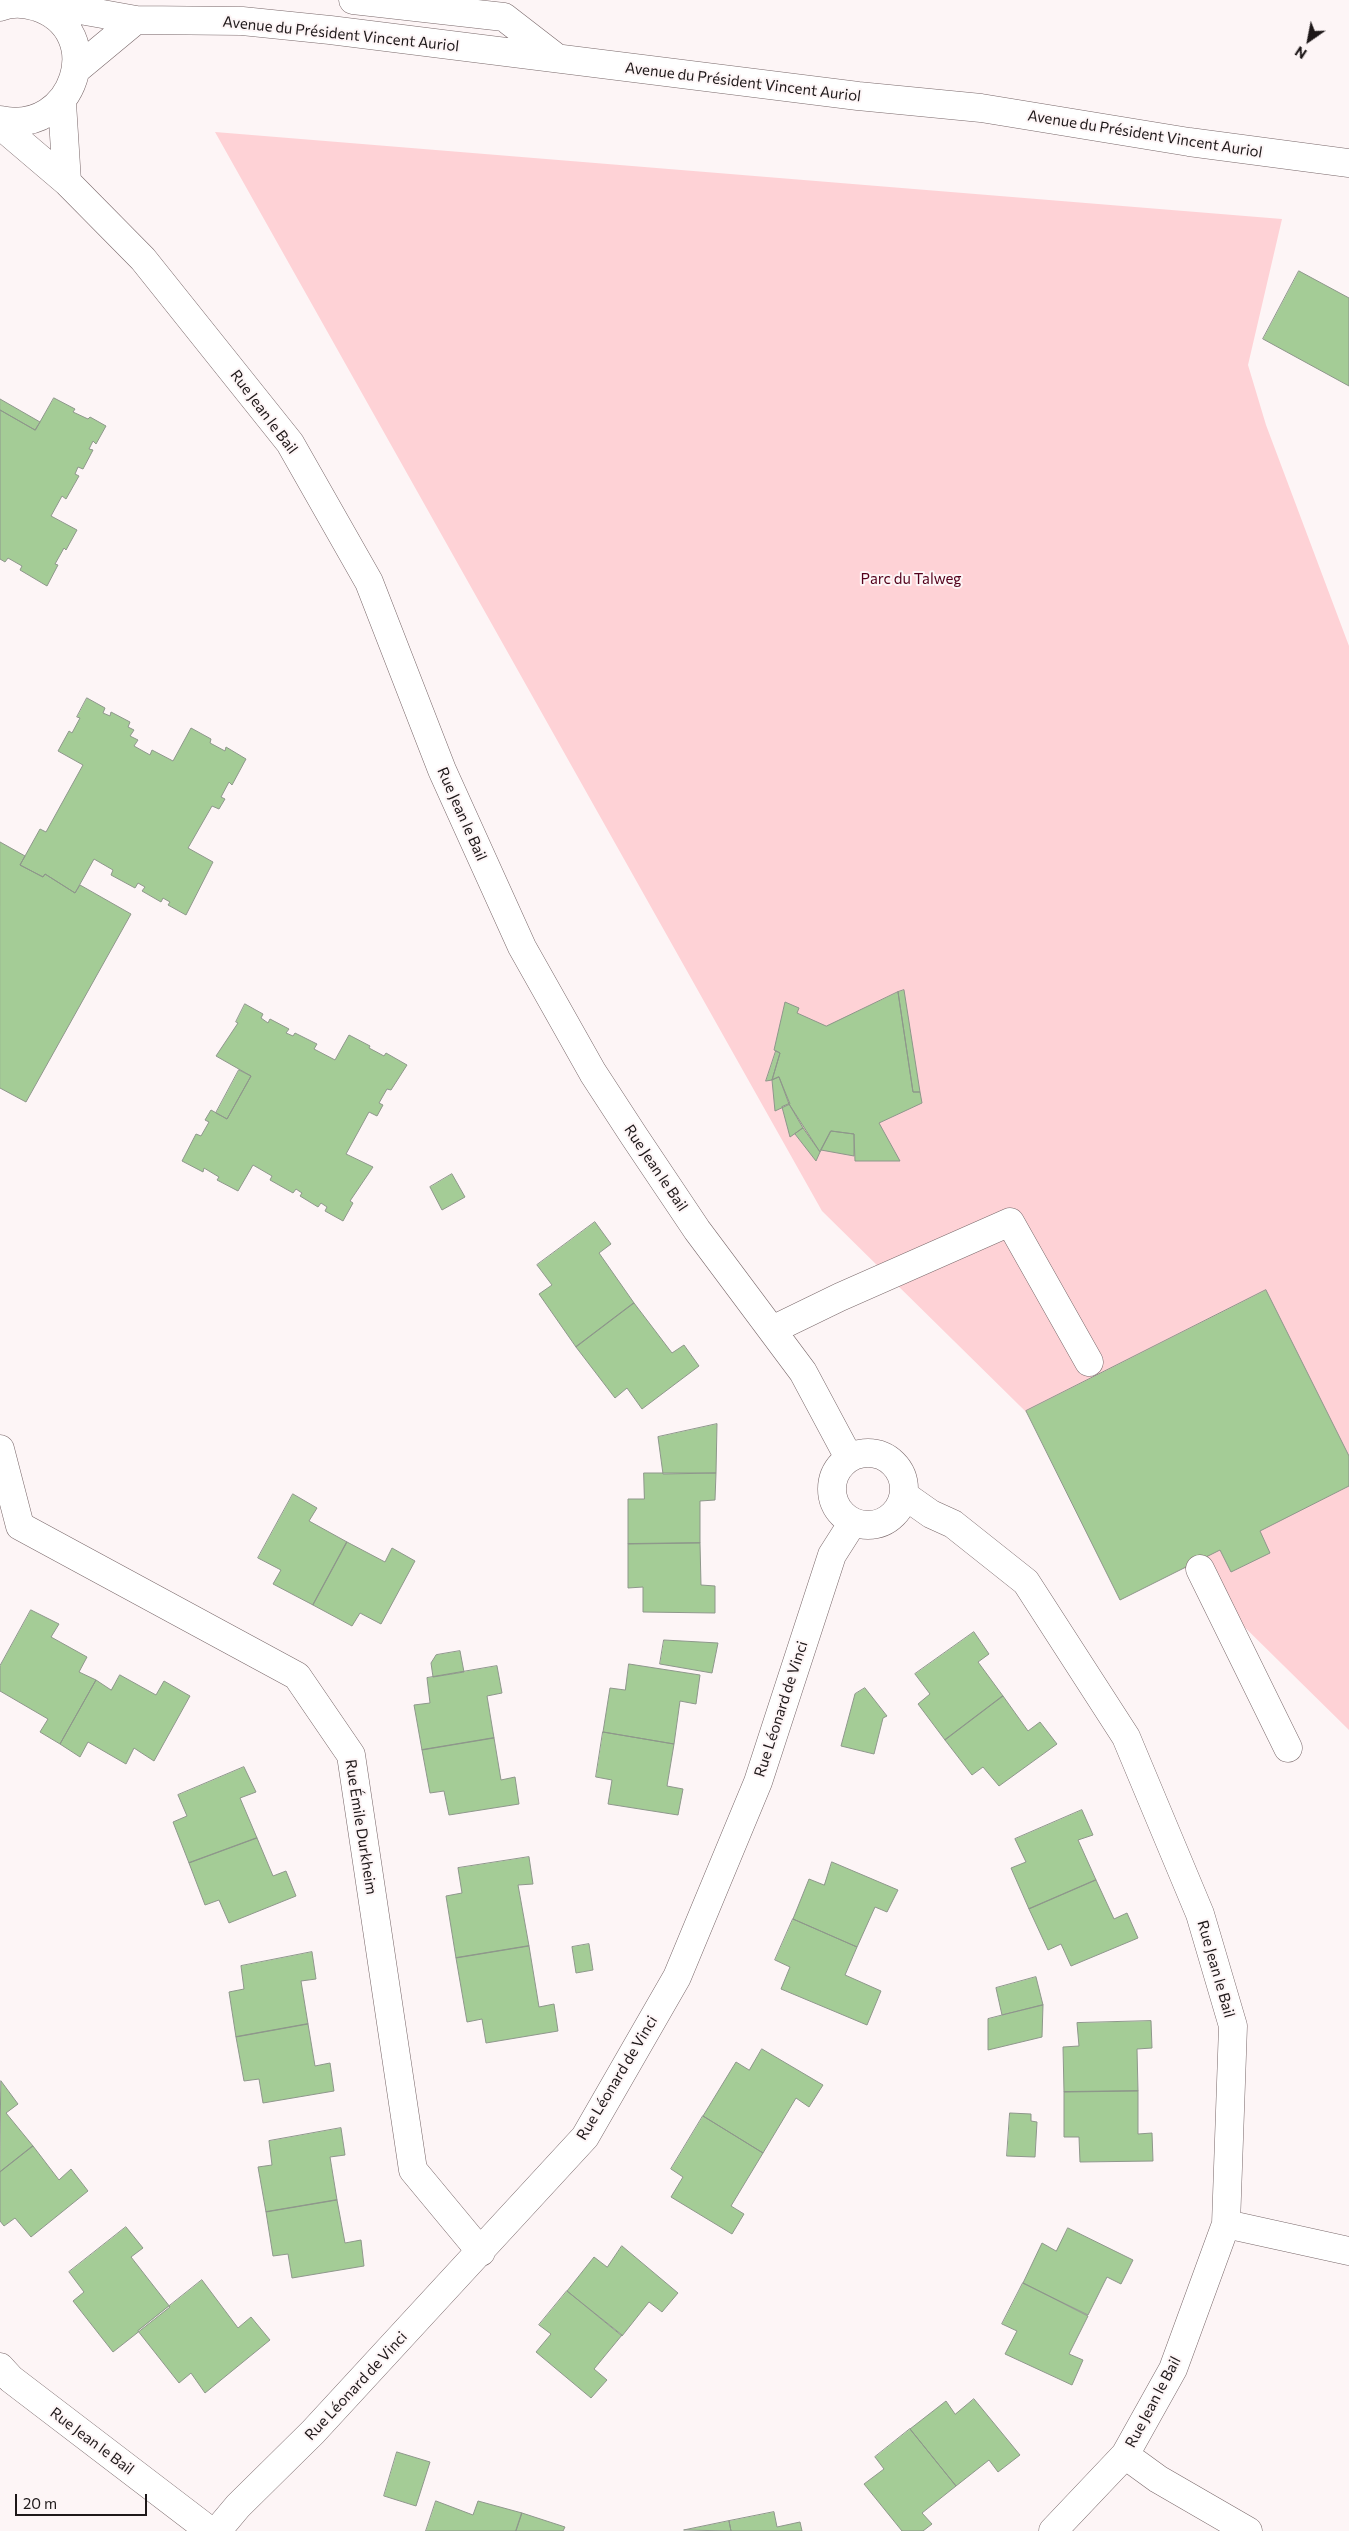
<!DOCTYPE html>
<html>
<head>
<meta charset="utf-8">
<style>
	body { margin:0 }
	#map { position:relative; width:1349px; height:2531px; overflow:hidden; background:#fdf5f6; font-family:Commissioner,sans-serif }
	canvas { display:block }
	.north { position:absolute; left:1284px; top:15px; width:50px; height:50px; -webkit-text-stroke:4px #fdf5f6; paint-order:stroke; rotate:213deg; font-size:14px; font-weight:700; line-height:20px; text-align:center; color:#1e1819 }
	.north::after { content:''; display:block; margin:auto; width:18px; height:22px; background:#1e1819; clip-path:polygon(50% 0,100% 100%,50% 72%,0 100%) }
	.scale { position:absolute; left:15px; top:2494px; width:132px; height:22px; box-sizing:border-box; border:2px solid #1e1819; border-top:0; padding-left:6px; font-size:15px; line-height:18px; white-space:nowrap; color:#1e1819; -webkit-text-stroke:4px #fdf5f6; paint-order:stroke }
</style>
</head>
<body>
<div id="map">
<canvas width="1349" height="2531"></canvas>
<div class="north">N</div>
<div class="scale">20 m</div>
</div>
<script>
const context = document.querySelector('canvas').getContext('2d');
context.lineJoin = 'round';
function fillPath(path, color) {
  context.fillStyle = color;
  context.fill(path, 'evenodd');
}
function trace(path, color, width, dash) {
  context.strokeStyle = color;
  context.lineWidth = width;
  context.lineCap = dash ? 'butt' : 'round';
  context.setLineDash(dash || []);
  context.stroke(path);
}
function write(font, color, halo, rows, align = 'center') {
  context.font = font + ' Commissioner,sans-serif';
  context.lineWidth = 4;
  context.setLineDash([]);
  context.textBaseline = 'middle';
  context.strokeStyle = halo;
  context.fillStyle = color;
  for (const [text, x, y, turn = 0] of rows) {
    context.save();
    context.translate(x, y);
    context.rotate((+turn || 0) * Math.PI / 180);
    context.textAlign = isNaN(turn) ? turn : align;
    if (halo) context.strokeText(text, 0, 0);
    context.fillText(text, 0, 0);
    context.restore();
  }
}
const green = new Path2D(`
	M 215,132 L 1282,219 L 1248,365 L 1266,425 L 1349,646 L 1349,1730 L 822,1211 Z`);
const building = new Path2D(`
	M 1299,271 L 1349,298 L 1349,386 L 1263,339 Z
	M 54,398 L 75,409 L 73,412 L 88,419 L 90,417 L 106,426 L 96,444 L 93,441 L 89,449 L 93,450 L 83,469 L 78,467 L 75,474 L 79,476 L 66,499 L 62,496 L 51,516 L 77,530 L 66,550 L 64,548 L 55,564 L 58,565 L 47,586 L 20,570 L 22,566 L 8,558 L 5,562 L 0,559 L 0,410 L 35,430 Z
	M 0,399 L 40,422 L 35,430 L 0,410 Z
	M 87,698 L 105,708 L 103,713 L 110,716 L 111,712 L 130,722 L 128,727 L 134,730 L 130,736 L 138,740 L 134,746 L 150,755 L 152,750 L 173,761 L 191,728 L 211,739 L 210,743 L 225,751 L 226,747 L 246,759 L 232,785 L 229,782 L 221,797 L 225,799 L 219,809 L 212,806 L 188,848 L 213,862 L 186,915 L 168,905 L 170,902 L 163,898 L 161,902 L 142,891 L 145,887 L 138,883 L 135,888 L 111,875 L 113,870 L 94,859 L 75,893 L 45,874 L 43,877 L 20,865 L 40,829 L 46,832 L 83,765 L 58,751 L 69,731 L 72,733 L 80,718 L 77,717 Z
	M 0,842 L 25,856 L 20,865 L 43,877 L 45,874 L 75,893 L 80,885 L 131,914 L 26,1102 L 0,1088 Z
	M 904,990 L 920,1092 L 913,1092 L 898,992 Z
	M 898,992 L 913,1092 L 920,1092 L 922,1103 L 879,1123 L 900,1161 L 855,1161 L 854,1134 L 831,1131 L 820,1152 L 789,1104 L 779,1077 L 772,1080 L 780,1053 L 774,1050 L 785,1002 L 799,1008 L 797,1013 L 826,1026 Z
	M 245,1004 L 263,1014 L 261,1018 L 268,1023 L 270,1019 L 289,1029 L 286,1033 L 293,1036 L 295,1033 L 317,1044 L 314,1049 L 335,1060 L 349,1035 L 370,1046 L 369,1048 L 384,1056 L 386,1053 L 407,1065 L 391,1090 L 387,1089 L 379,1103 L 383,1105 L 377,1116 L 369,1112 L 346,1154 L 373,1167 L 350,1201 L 353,1203 L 343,1221 L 325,1211 L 327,1207 L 321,1203 L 318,1207 L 300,1196 L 302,1193 L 296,1189 L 293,1193 L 270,1180 L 272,1176 L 253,1165 L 238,1191 L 217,1180 L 219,1177 L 204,1168 L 203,1172 L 182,1161 L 196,1134 L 201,1136 L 209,1122 L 205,1120 L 211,1110 L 227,1119 L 251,1076 L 216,1056 L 238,1023 L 236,1022 Z
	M 776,1051 L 780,1053 L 772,1080 L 766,1081 Z
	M 239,1070 L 251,1076 L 227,1119 L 216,1113 Z
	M 779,1077 L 790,1104 L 775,1111 L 772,1080 Z
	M 789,1104 L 803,1128 L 790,1137 L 782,1107 Z
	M 803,1128 L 820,1152 L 816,1161 L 795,1134 Z
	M 831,1131 L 854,1134 L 854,1156 L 821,1150 Z
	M 452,1174 L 465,1197 L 442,1210 L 430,1187 Z
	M 595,1222 L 611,1244 L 599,1253 L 634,1303 L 576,1347 L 539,1294 L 552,1285 L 537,1265 Z
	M 1266,1290 L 1349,1456 L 1349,1486 L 1260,1531 L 1270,1553 L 1231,1572 L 1220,1550 L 1120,1600 L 1026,1411 Z
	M 634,1303 L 672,1353 L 684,1345 L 699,1366 L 642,1409 L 627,1388 L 615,1398 L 576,1347 Z
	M 717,1424 L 716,1473 L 663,1474 L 658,1437 Z
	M 644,1473 L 716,1473 L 715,1500 L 700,1501 L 700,1543 L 628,1544 L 628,1499 L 644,1499 Z
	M 293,1494 L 317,1508 L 309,1521 L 347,1542 L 313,1605 L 273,1584 L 281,1570 L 258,1558 Z
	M 347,1542 L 385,1562 L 392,1548 L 415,1561 L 381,1624 L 360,1613 L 352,1626 L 313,1605 Z
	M 700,1543 L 701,1585 L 715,1586 L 715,1613 L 643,1612 L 643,1587 L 628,1588 L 628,1544 Z
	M 31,1610 L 59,1624 L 51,1637 L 87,1657 L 79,1672 L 96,1680 L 60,1744 L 40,1732 L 48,1719 L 0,1691 L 0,1666 Z
	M 974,1632 L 989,1654 L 978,1662 L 1003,1696 L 945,1740 L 918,1704 L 930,1694 L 915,1674 Z
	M 664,1640 L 718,1643 L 712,1673 L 660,1664 Z
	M 460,1651 L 464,1672 L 433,1677 L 431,1663 L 436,1655 Z
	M 629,1664 L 700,1675 L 696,1704 L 680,1701 L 674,1744 L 603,1732 L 610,1688 L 625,1690 Z
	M 497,1666 L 502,1693 L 487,1696 L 494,1738 L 422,1750 L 414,1705 L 430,1703 L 427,1678 Z
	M 120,1675 L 156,1695 L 164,1681 L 190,1696 L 154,1761 L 134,1748 L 126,1764 L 88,1742 L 80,1757 L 60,1744 L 96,1680 L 111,1690 Z
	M 865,1688 L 887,1716 L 883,1718 L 874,1754 L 841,1746 L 855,1694 Z
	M 1003,1696 L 1028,1731 L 1040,1722 L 1057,1744 L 999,1786 L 983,1767 L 972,1775 L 945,1740 Z
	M 603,1732 L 674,1744 L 667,1786 L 683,1789 L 678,1815 L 608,1804 L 612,1780 L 596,1777 Z
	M 494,1738 L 501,1780 L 515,1777 L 519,1804 L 449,1815 L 444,1791 L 430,1793 L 422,1750 Z
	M 244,1767 L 256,1792 L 240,1798 L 257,1838 L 189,1863 L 173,1822 L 187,1816 L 178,1795 Z
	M 1082,1810 L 1093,1835 L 1078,1840 L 1096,1880 L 1029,1909 L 1011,1868 L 1026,1862 L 1015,1839 Z
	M 257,1838 L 273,1876 L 286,1871 L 296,1896 L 229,1923 L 219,1900 L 205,1905 L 189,1863 Z
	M 529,1857 L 533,1884 L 518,1885 L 529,1946 L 456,1958 L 446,1896 L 462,1893 L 458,1868 Z
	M 832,1862 L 898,1890 L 887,1912 L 875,1907 L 857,1947 L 793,1919 L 809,1879 L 824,1885 Z
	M 1096,1880 L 1114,1919 L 1127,1913 L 1138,1938 L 1071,1966 L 1061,1944 L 1048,1950 L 1029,1909 Z
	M 793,1919 L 857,1947 L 845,1975 L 881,1991 L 867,2025 L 781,1989 L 790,1967 L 775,1960 Z
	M 589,1944 L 593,1970 L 576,1973 L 572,1947 Z
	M 529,1946 L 539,2007 L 554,2004 L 558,2031 L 486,2043 L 482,2019 L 467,2022 L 456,1958 Z
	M 312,1952 L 316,1979 L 301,1981 L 308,2024 L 236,2037 L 229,1992 L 244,1989 L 241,1966 Z
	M 1036,1977 L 1043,2005 L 1002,2015 L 996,1988 Z
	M 1043,2005 L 1042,2037 L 988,2050 L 988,2019 Z
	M 1151,2021 L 1152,2048 L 1137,2049 L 1138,2091 L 1064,2092 L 1063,2047 L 1079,2046 L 1077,2023 Z
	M 308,2024 L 315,2066 L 330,2063 L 334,2091 L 263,2103 L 259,2079 L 244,2081 L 236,2037 Z
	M 762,2049 L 823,2085 L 809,2107 L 796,2098 L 763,2153 L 703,2116 L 736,2062 L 749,2070 Z
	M 1,2081 L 18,2104 L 6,2113 L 33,2146 L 0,2172 Z
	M 1138,2091 L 1138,2134 L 1152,2133 L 1153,2161 L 1080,2162 L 1079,2137 L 1064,2137 L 1064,2092 Z
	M 1010,2113 L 1031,2114 L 1031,2121 L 1037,2122 L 1035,2157 L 1007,2156 Z
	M 703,2116 L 763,2153 L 731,2206 L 744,2214 L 732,2234 L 671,2197 L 683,2177 L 671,2169 Z
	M 341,2128 L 345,2155 L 330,2157 L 337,2200 L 266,2212 L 258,2167 L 272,2165 L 269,2141 Z
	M 33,2146 L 59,2180 L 71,2169 L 88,2191 L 31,2237 L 15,2218 L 4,2226 L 0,2221 L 0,2172 Z
	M 337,2200 L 345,2243 L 361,2240 L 364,2266 L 292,2278 L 288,2254 L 273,2256 L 266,2212 Z
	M 126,2227 L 143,2248 L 131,2257 L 170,2307 L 113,2352 L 73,2301 L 84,2292 L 69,2272 Z
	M 1068,2228 L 1133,2260 L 1121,2284 L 1107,2277 L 1088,2315 L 1023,2283 L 1042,2243 L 1056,2251 Z
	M 622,2246 L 678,2293 L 662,2312 L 649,2302 L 622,2336 L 567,2291 L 594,2257 L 607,2267 Z
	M 202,2280 L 238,2328 L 251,2317 L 270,2340 L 205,2393 L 191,2373 L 179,2383 L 138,2331 Z
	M 1023,2283 L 1088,2316 L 1069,2354 L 1083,2360 L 1072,2385 L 1005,2354 L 1017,2331 L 1002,2324 Z
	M 567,2291 L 622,2335 L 594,2369 L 607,2380 L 591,2398 L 536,2352 L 551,2334 L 539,2325 Z
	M 974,2399 L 1020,2455 L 998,2472 L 989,2460 L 956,2486 L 910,2429 L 946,2401 L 955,2414 Z
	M 910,2429 L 956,2486 L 922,2513 L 932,2524 L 923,2531 L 902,2531 L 864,2484 L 884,2469 L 875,2457 Z
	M 397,2452 L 430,2462 L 416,2506 L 384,2496 Z
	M 436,2501 L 473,2515 L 478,2501 L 522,2513 L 516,2531 L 426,2531 Z
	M 774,2512 L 777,2527 L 800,2522 L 802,2531 L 731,2531 L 729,2521 Z
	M 522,2513 L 565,2527 L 563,2531 L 516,2531 Z
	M 729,2521 L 731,2531 L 684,2530 Z`);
const minor = new Path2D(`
	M 353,0 L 504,17 L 557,58
	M 0,7 C 13,2 24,3 37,7 C 108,31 75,136 0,120
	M 44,9 L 80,10 L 136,20 L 242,21 L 330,30 L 858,96 L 981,108 L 1189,142 L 1349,163
	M 77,69 L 136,20
	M 62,103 L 67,182
	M 0,125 L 67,182 L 143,259 L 290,443 L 369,582 L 442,770 L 522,947 L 593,1073 L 634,1136 L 697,1230 L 803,1372 L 849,1458
	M 772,1330 L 840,1297 L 1010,1222 L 1089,1362
	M 0,1449 L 20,1526 L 297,1676 L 351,1755 L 413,2170 L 481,2252
	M832 1489a36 36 0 1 1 72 0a36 36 0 1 1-72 0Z
	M 904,1495 L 931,1514 L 953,1524 L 1026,1582 L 1126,1737 L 1200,1914 L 1233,2026 L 1226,2224 L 1173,2369 L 1125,2455 L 1053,2531
	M 1200,1569 L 1288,1748
	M 1226,2224 L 1349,2251
	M 0,2367 L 11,2379 L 210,2531
	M 1125,2455 L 1158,2479 L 1248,2531
	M 217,2531 L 238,2506 L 313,2432 L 585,2137 L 677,1977 L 758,1782 L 832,1555 L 853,1522`);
const streetNames = [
	["Avenue du Président Vincent Auriol",341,34,6],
	["Avenue du Président Vincent Auriol",743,82,7],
	["Avenue du Président Vincent Auriol",1145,134,9],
	["Rue Jean le Bail",264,412,53],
	["Rue Jean le Bail",462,814,66],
	["Rue Jean le Bail",656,1168,56],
	["Rue Léonard de Vinci",781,1709,-72],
	["Rue Émile Durkheim",361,1827,81],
	["Rue Jean le Bail",1216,1969,74],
	["Rue Léonard de Vinci",617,2078,-59],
	["Rue Léonard de Vinci",356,2386,-47],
	["Rue Jean le Bail",1153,2402,-62],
	["Rue Jean le Bail",92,2441,37]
];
const parkNames = [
	["Parc du Talweg",911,579]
];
fillPath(green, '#fed2d6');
fillPath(building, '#a4cc96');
trace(building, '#8e978b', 1);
trace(minor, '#79686a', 29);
trace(minor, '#fff', 28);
write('15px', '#1e1819', '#fdf5f6', streetNames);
write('15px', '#53001b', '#fdf5f6', parkNames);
</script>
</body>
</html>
